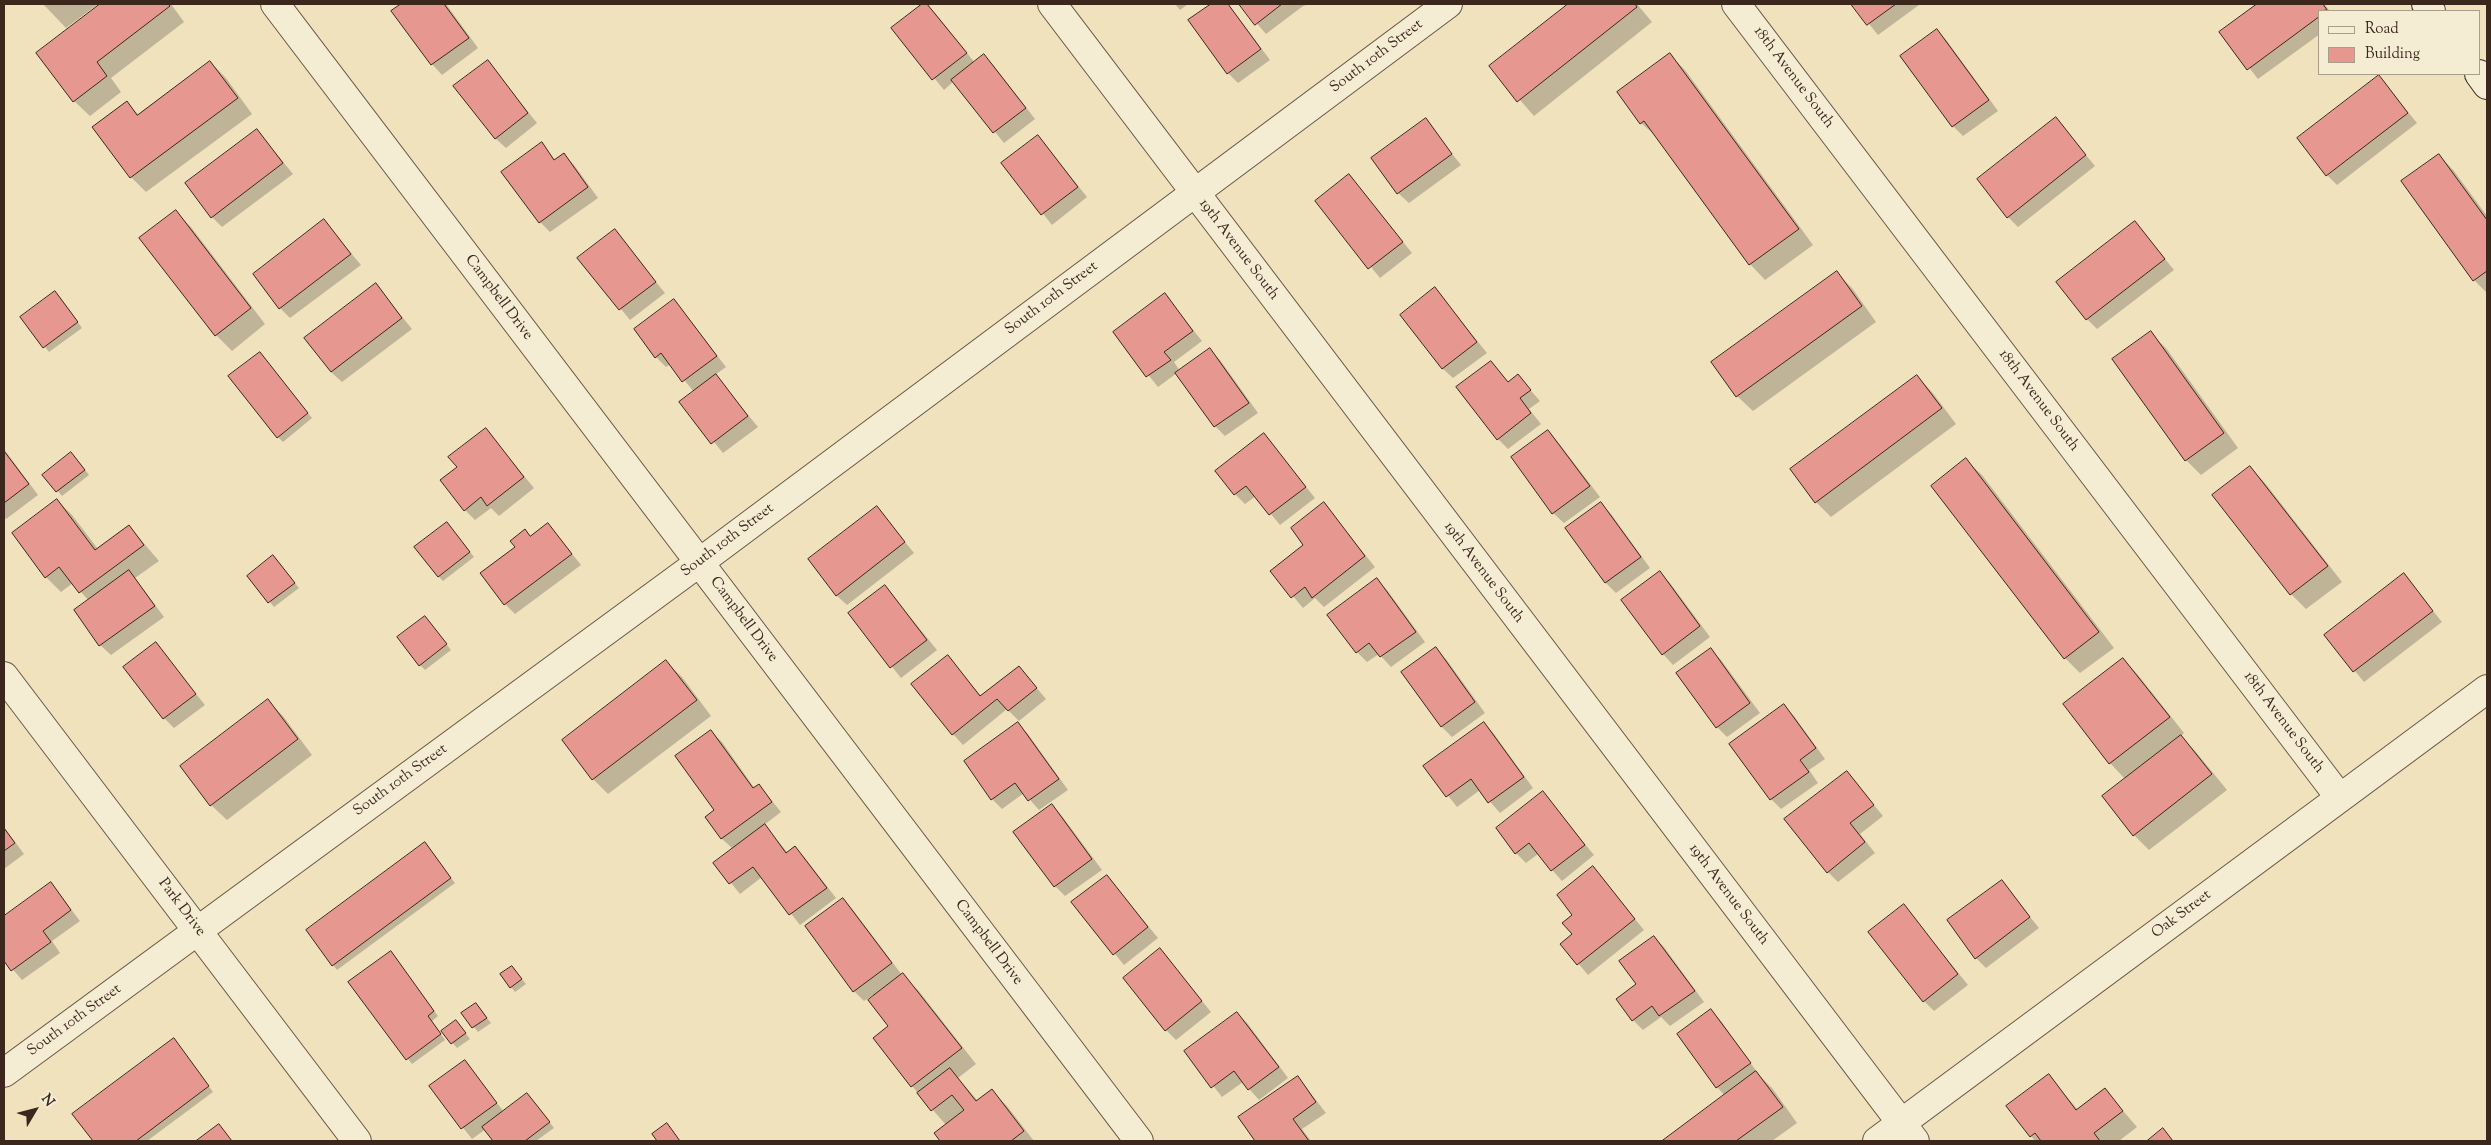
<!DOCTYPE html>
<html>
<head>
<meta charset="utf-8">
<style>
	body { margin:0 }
	#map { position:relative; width:2491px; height:1145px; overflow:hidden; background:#efe2bd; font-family:"Sorts Mill Goudy",serif }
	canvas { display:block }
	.frame { position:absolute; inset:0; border:5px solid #3c271d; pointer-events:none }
	.legend { position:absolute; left:2318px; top:10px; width:162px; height:65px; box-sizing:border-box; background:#f5ecd4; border:1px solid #ab9d8b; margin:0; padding:6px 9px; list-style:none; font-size:15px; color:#3c271d }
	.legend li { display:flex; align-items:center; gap:10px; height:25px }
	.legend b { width:25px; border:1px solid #ab9d8b }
	.north { position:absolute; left:10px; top:1085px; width:50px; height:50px; -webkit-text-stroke:4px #f5ecd4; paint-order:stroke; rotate:53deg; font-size:14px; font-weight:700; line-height:20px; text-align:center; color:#3c271d }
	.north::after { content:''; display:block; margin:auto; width:18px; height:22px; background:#3c271d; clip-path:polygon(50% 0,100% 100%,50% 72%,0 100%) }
</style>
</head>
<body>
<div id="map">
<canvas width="2491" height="1145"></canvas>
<div class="frame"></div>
<ul class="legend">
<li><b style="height:6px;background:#f5ecd4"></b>Road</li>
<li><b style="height:14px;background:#e6978f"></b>Building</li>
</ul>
<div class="north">N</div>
</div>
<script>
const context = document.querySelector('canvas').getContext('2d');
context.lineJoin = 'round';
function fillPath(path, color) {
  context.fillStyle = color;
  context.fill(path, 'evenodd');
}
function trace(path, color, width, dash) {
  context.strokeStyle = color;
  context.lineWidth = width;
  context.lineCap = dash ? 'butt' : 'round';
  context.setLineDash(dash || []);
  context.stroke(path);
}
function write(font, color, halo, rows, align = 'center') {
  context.font = font + ' "Sorts Mill Goudy",serif';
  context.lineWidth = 5;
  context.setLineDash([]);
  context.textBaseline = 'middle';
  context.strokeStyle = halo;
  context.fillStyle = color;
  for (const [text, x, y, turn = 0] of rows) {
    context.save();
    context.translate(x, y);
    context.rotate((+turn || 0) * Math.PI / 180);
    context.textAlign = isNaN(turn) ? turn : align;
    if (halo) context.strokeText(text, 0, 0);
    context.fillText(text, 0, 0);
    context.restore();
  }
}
const shadow = new Path2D(`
	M 43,4 L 98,4 L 66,28 Z
	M 102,4 L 171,4 L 184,22 L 111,78 L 121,92 L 90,116 L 74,101 L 38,53 Z
	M 403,4 L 446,4 L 478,48 L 442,75 L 432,64 L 393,11 Z
	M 924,4 L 935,13 L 975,63 L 984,56 L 994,66 L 1035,119 L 1004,143 L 954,81 L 944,90 L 893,28 Z
	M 1175,4 L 1188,4 L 1180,10 Z
	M 1213,4 L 1228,4 L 1270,60 L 1238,83 L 1228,73 L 1190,20 Z
	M 1240,4 L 1310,4 L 1303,6 L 1266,34 Z
	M 1570,4 L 1637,4 L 1652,22 L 1534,116 L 1491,67 Z
	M 1853,4 L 1918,4 L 1919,5 L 1878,35 Z
	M 2260,4 L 2324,4 L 2330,11 L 2320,11 L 2320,34 L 2258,79 L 2221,32 Z
	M 1937,30 L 1947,41 L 1998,111 L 1963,136 L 1953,126 Z
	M 1670,55 L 1685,70 L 1813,245 L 1765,280 L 1750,264 L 1657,137 L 1641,123 Z
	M 487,61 L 537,123 L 506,148 L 495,138 Z
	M 210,62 L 226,78 L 252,114 L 146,192 L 131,177 L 127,103 L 139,115 Z
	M 2379,77 L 2417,123 L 2337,185 L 2327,175 Z
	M 2056,119 L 2095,166 L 2018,227 L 2008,217 Z
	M 1425,120 L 1461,165 L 1409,203 L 1398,193 Z
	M 257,130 L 293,174 L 222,227 L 212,217 Z
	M 1038,136 L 1087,197 L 1052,225 L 1003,163 Z
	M 541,144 L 556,161 L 564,155 L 574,165 L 598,198 L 550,232 L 540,222 Z
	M 2439,155 L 2454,171 L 2487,216 L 2487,293 L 2474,280 Z
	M 1349,175 L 1412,253 L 1380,278 L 1317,201 Z
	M 176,212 L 191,227 L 265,324 L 232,351 L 216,335 L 141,238 Z
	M 324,221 L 361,265 L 290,318 L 280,308 Z
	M 2135,222 L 2174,270 L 2097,329 L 2087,319 Z
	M 614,231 L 665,293 L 630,320 L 579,258 Z
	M 1837,273 L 1852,288 L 1876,322 L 1753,411 L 1737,396 Z
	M 376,285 L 412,329 L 342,382 L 331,372 Z
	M 1435,289 L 1487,353 L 1453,378 L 1442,368 Z
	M 1165,295 L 1202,341 L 1174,362 L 1180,371 L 1210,350 L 1220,360 L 1258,413 L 1225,436 L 1215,426 L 1177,373 L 1158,387 L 1114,332 Z
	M 60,297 L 82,328 L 49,352 L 22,317 Z
	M 674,300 L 726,367 L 715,375 L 758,427 L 723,453 L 681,402 L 694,392 L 671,364 L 666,367 L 656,357 Z
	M 2150,333 L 2166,348 L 2238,448 L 2201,475 L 2186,460 Z
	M 260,353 L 312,418 L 283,442 L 278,437 Z
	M 1491,362 L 1509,383 L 1518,376 L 1540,401 L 1529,409 L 1541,424 L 1508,449 L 1498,439 Z
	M 1917,376 L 1932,392 L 1956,424 L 1831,517 L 1816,502 Z
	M 486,430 L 534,488 L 499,516 L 491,508 L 475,520 L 465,510 L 459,467 Z
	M 1548,431 L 1558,442 L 1600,497 L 1564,523 L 1553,513 L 1513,457 Z
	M 1264,435 L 1315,498 L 1280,525 L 1256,496 L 1245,504 L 1235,494 Z
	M 4,449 L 38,495 L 6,519 L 4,517 Z
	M 76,458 L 89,475 L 62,496 L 44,475 Z
	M 1966,460 L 1982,475 L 2114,648 L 2080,673 L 2065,658 Z
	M 2250,467 L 2265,483 L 2342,582 L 2306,609 L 2291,594 Z
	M 57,500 L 72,515 L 98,549 L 129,526 L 159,561 L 135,578 L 164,617 L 111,655 L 100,645 L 89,601 L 73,583 L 61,592 L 46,577 Z
	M 1324,504 L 1375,567 L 1324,607 L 1315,598 L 1303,608 L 1272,571 L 1305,545 Z
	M 1601,504 L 1611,514 L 1650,568 L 1616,593 L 1606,583 Z
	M 877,508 L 914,553 L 847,605 L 836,595 Z
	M 447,523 L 474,557 L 443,581 L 438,576 Z
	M 548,524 L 581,565 L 515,614 L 505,604 Z
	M 278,562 L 299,588 L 274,607 L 249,576 Z
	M 1660,573 L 1670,583 L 1710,637 L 1673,665 L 1663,654 Z
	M 2404,575 L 2442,622 L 2364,682 L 2325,635 Z
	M 1377,580 L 1387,590 L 1425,642 L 1391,667 L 1379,654 L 1367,662 L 1357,652 Z
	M 885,586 L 937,650 L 901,678 L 850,614 Z
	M 430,623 L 451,650 L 425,670 L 420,665 Z
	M 156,644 L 205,705 L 174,728 L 164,718 Z
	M 1435,649 L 1446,659 L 1485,713 L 1452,737 L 1442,727 L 1402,673 Z
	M 1711,650 L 1721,660 L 1760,713 L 1727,737 L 1717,727 Z
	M 947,656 L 982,697 L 1019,667 L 1046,699 L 1019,721 L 1007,709 L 963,745 L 953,734 Z
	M 2123,659 L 2138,675 L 2184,733 L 2181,736 L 2196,752 L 2227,790 L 2149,850 L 2134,835 L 2125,779 L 2110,763 Z
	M 666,662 L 682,677 L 711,716 L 608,794 L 593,779 Z
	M 268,701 L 283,716 L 312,755 L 227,820 L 211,805 Z
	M 1784,706 L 1794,716 L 1825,759 L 1809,770 L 1818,783 L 1781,809 L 1771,799 Z
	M 1484,723 L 1494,734 L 1533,788 L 1500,813 L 1480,790 L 1457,807 L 1425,766 Z
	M 1018,724 L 1028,734 L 1068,790 L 1039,810 L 1024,793 L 1002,809 L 992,799 Z
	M 711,732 L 722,742 L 755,789 L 759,785 L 781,812 L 764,825 L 788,853 L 795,848 L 805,858 L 836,898 L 800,925 L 762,877 L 740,894 L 715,863 L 733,849 L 721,838 L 716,811 Z
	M 1847,772 L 1883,816 L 1860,834 L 1875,853 L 1838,882 L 1828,872 Z
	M 1543,793 L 1594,855 L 1562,881 L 1538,854 L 1526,863 L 1516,853 Z
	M 1052,805 L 1062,816 L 1102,870 L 1065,896 L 1055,886 L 1015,832 Z
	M 4,827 L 24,854 L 4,869 Z
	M 425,844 L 455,883 L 337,970 L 333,965 Z
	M 1593,868 L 1644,930 L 1588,975 L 1562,944 L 1574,935 L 1574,915 Z
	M 1107,876 L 1158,938 L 1124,965 L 1073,903 Z
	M 2001,881 L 2039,928 L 1986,968 L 1976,958 Z
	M 51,883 L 80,921 L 52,941 L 60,953 L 22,980 L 4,959 L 4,917 Z
	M 843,899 L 853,910 L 902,975 L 918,990 L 976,1064 L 958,1078 L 978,1101 L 992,1091 L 1007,1106 L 1034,1141 L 941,1141 L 935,1133 L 946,1125 L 912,1086 L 890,1027 L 874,997 L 873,995 L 864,1001 L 854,991 Z
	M 1904,906 L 1968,985 L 1934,1011 L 1924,1001 Z
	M 1654,937 L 1664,947 L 1704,1002 L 1670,1026 L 1661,1017 L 1643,1030 L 1633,1020 L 1638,984 Z
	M 1160,950 L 1211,1012 L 1176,1040 L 1166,1030 Z
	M 395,958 L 438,1016 L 432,1021 L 445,1040 L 412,1064 L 350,983 Z
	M 512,967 L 526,984 L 515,992 L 511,987 Z
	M 480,1009 L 491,1023 L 478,1032 L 463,1013 Z
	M 1711,1011 L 1721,1021 L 1759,1075 L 1772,1088 L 1797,1123 L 1772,1141 L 1664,1141 L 1725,1096 L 1717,1087 Z
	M 1237,1013 L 1248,1024 L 1288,1078 L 1259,1100 L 1243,1082 L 1222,1097 L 1186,1051 Z
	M 461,1027 L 470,1039 L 457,1048 L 443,1032 Z
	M 178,1045 L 213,1092 L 147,1141 L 94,1141 L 74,1114 Z
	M 465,1062 L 504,1112 L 532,1099 L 554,1128 L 536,1141 L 495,1141 L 486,1129 L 472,1139 L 431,1087 Z
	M 2048,1075 L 2078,1110 L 2105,1090 L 2137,1127 L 2119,1141 L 2035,1141 L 2008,1106 Z
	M 1298,1077 L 1326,1113 L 1302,1129 L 1311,1141 L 1257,1141 L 1240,1118 Z`);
const building = new Path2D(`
	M 100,4 L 168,4 L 170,6 L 97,62 L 107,76 L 73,102 L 36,53 Z
	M 401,4 L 444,4 L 469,38 L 431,65 L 391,11 Z
	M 922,4 L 927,4 L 967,53 L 932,80 L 891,28 Z
	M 1211,4 L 1228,4 L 1261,49 L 1227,74 L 1188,20 Z
	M 1239,4 L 1282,4 L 1255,25 Z
	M 1568,4 L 1635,4 L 1637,7 L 1517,102 L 1489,66 Z
	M 1851,4 L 1896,4 L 1867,25 Z
	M 2257,4 L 2323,4 L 2327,10 L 2320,11 L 2320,16 L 2247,70 L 2219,32 Z
	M 1937,29 L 1989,100 L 1952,127 L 1900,56 Z
	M 1670,53 L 1799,229 L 1749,265 L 1644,121 L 1640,124 L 1617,92 Z
	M 984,54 L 1026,108 L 993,133 L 951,80 Z
	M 488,60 L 528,113 L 495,139 L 453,86 Z
	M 210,61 L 238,98 L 130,178 L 92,127 L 127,101 L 137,115 Z
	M 2379,75 L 2408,113 L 2326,176 L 2297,138 Z
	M 2056,117 L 2086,155 L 2007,218 L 1977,179 Z
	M 1426,118 L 1452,154 L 1397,194 L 1371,158 Z
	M 257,129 L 283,163 L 211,218 L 185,183 Z
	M 1038,135 L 1078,187 L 1041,215 L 1001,163 Z
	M 542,142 L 554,160 L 564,153 L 588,187 L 539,223 L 501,172 Z
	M 2439,154 L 2487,220 L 2487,271 L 2473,281 L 2401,181 Z
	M 1349,174 L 1403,242 L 1368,269 L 1315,201 Z
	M 176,210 L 251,308 L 215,336 L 139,238 Z
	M 324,219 L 351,254 L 279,309 L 253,274 Z
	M 2135,221 L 2165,259 L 2086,320 L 2056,282 Z
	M 615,229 L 656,282 L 619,310 L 577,258 Z
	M 1837,271 L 1862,306 L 1736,397 L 1711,362 Z
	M 376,283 L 402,318 L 331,372 L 304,338 Z
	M 1435,287 L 1477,342 L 1442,369 L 1400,315 Z
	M 55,291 L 78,322 L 43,348 L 20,317 Z
	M 1165,293 L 1193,331 L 1164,352 L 1171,360 L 1146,377 L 1113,332 Z
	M 674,299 L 717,356 L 682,382 L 661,353 L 655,358 L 634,329 Z
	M 2151,331 L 2224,433 L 2185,461 L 2112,359 Z
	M 1210,348 L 1249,403 L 1214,427 L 1175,373 Z
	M 260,352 L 308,413 L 277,438 L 228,376 Z
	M 1491,361 L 1508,382 L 1518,374 L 1531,390 L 1520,398 L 1531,413 L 1497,440 L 1456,387 Z
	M 716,374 L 748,416 L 711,444 L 679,402 Z
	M 1917,375 L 1942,408 L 1815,503 L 1790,469 Z
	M 486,428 L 524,477 L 487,506 L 481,497 L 464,511 L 440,480 L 457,467 L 448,457 Z
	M 1548,430 L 1590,486 L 1552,514 L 1511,457 Z
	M 1264,433 L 1306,487 L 1269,515 L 1246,486 L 1234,495 L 1215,471 Z
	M 4,451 L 29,484 L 4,503 Z
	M 71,452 L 85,470 L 56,492 L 42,475 Z
	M 1966,458 L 2099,632 L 2064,659 L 1931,486 Z
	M 2250,466 L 2328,566 L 2290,595 L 2212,495 Z
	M 57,499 L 95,550 L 129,525 L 144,545 L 79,593 L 59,567 L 45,578 L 12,533 Z
	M 1324,502 L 1365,556 L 1312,598 L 1305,587 L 1291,598 L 1270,571 L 1303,545 L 1291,528 Z
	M 1601,502 L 1641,557 L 1605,583 L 1565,528 Z
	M 877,506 L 905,542 L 836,596 L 808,559 Z
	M 447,522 L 470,552 L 438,577 L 414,547 Z
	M 548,523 L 572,554 L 504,605 L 480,573 L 515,547 L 510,541 L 525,529 L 530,536 Z
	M 273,555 L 295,583 L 268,603 L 247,576 Z
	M 129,570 L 155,606 L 99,646 L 74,610 Z
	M 1660,571 L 1700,626 L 1662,655 L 1621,600 Z
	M 2404,573 L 2433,611 L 2353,672 L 2324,635 Z
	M 1377,578 L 1416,632 L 1380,657 L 1369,643 L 1356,653 L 1327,615 Z
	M 885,585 L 927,640 L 890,668 L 848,613 Z
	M 425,616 L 447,644 L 419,666 L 397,637 Z
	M 156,642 L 196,694 L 163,719 L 123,667 Z
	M 1436,647 L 1475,702 L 1441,727 L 1401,672 Z
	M 1711,648 L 1750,703 L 1716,728 L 1676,673 Z
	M 948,655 L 980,696 L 1019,666 L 1037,688 L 1008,711 L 997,699 L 952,735 L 911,684 Z
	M 2123,658 L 2170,717 L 2109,764 L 2063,704 Z
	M 666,660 L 697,700 L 592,780 L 562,740 Z
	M 268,699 L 298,739 L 210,806 L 180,766 Z
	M 1784,704 L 1816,748 L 1800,760 L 1809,772 L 1770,800 L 1729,744 Z
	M 1018,722 L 1059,779 L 1028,801 L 1015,783 L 991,800 L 964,761 Z
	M 1484,722 L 1524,777 L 1488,803 L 1471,779 L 1446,797 L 1423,766 Z
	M 711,730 L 753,788 L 759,784 L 772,802 L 721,839 L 705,817 L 714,810 L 675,756 Z
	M 2181,735 L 2212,774 L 2133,836 L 2102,796 Z
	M 1847,771 L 1874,805 L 1850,823 L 1865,842 L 1827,873 L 1784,819 Z
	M 1543,791 L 1585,845 L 1551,871 L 1529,843 L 1515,854 L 1496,828 Z
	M 1052,804 L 1092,859 L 1054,887 L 1013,832 Z
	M 765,824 L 786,853 L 795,846 L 827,888 L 789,915 L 753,867 L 729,884 L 713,863 Z
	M 4,828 L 15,843 L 4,851 Z
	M 425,842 L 451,878 L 332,966 L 306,930 Z
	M 1593,866 L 1635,919 L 1577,965 L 1560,944 L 1572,934 L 1562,923 L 1572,915 L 1557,895 Z
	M 1107,875 L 1148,927 L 1113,955 L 1071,902 Z
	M 2002,880 L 2030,917 L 1975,959 L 1947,920 Z
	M 51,882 L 71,910 L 43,931 L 51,942 L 11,971 L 4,961 L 4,916 Z
	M 843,898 L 892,963 L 853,992 L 805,926 Z
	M 1904,904 L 1958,974 L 1923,1002 L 1868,932 Z
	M 1654,936 L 1695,991 L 1659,1016 L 1652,1006 L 1632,1021 L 1616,999 L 1636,984 L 1619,961 Z
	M 1160,948 L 1202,1001 L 1165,1031 L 1123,978 Z
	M 391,951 L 434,1011 L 428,1016 L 441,1034 L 406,1060 L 348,982 Z
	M 512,966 L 522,979 L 510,988 L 500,974 Z
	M 903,973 L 962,1048 L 911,1087 L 873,1038 L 888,1026 L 868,1000 Z
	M 476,1003 L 487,1018 L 472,1028 L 461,1013 Z
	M 1711,1009 L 1751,1063 L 1716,1088 L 1677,1034 Z
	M 1237,1012 L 1279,1067 L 1248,1090 L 1234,1071 L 1211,1088 L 1184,1051 Z
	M 456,1020 L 466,1033 L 451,1044 L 441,1031 Z
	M 174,1038 L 209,1086 L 136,1141 L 93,1141 L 72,1114 Z
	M 465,1060 L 497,1103 L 461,1129 L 429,1086 Z
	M 950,1068 L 976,1101 L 992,1089 L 1024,1131 L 1011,1141 L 940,1141 L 934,1133 L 964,1110 L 952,1095 L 931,1111 L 917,1093 Z
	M 1756,1071 L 1783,1107 L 1736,1141 L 1662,1141 Z
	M 2049,1074 L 2076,1110 L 2105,1088 L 2123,1111 L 2094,1133 L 2100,1141 L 2041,1141 L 2035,1133 L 2030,1137 L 2006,1106 Z
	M 1298,1076 L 1316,1102 L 1293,1119 L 1309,1141 L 1255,1141 L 1238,1117 Z
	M 527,1093 L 550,1122 L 525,1141 L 493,1141 L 482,1127 Z
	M 667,1123 L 680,1141 L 657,1141 L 652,1134 Z
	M 219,1124 L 232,1141 L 196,1141 Z
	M 2163,1128 L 2173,1141 L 2147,1141 Z`);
const street = new Path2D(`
	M 275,4 L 1139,1141
	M 1052,4 L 1915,1141
	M 1736,4 L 2340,798
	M 4,676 L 357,1141
	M 4,1073 L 700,562 L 1448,4
	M 1877,1141 L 2487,689`);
const secondary = new Path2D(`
	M 2426,4 L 2431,11
	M 2479,74 L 2487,85`);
const streetNames = [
	["South 10th Street",1377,57,-37],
	["18th Avenue South",1793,78,53],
	["19th Avenue South",1238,250,53],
	["Campbell Drive",498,298,53],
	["South 10th Street",1052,299,-37],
	["18th Avenue South",2038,401,53],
	["South 10th Street",728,541,-37],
	["19th Avenue South",1483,573,53],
	["Campbell Drive",743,620,53],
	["18th Avenue South",2283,723,53],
	["South 10th Street",401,781,-36],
	["19th Avenue South",1728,895,53],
	["Park Drive",181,908,53],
	["Oak Street",2182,915,-37],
	["Campbell Drive",988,943,53],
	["South 10th Street",75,1021,-36]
];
fillPath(shadow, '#0003');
fillPath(building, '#e6978f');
trace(building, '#3c271d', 1);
trace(street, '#695645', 30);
trace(secondary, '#3c271d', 30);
trace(street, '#f5ecd4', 28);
trace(secondary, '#f5ecd4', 28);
write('15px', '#3c271d', '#f5ecd4', streetNames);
</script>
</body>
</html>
